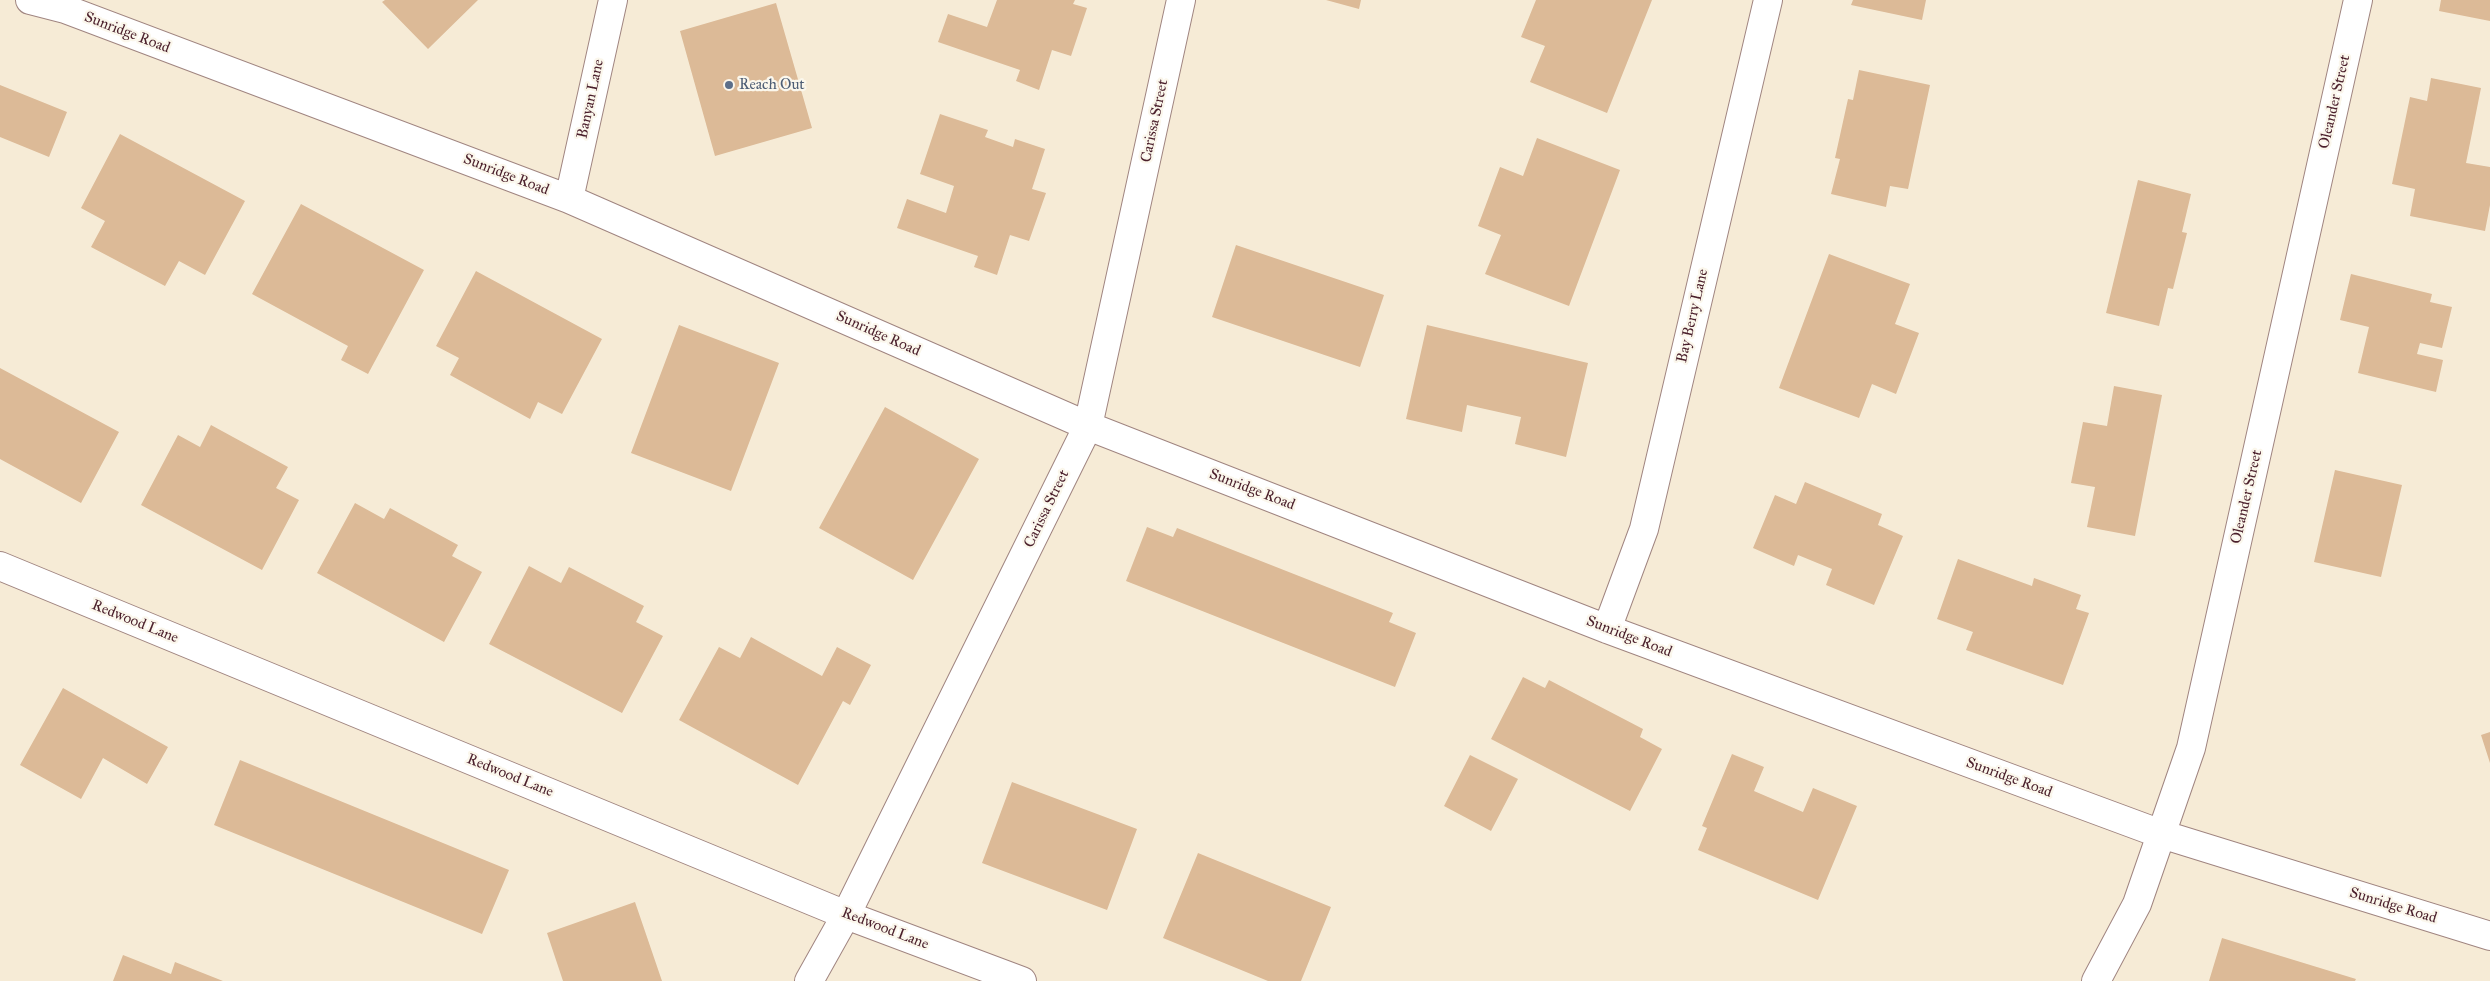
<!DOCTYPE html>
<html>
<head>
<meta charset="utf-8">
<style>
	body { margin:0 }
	canvas { display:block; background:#f6ebd6 }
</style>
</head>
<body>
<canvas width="2490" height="981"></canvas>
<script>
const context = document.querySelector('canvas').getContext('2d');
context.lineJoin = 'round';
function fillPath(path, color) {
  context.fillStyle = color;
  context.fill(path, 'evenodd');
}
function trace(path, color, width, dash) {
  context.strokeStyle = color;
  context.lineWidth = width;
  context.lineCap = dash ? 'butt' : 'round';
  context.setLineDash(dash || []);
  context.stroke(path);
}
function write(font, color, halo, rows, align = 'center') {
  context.font = font + ' "IM FELL Great Primer",serif';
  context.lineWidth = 4.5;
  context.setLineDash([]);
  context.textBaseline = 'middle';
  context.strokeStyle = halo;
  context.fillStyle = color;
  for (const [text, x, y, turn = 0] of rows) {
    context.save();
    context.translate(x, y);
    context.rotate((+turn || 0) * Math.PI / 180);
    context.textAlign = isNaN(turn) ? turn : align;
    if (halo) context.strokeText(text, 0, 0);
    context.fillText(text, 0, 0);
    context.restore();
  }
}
const building = new Path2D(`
	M 385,0 L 478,0 L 428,49 L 382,2 Z
	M 997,0 L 1075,0 L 1073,4 L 1087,8 L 1071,56 L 1052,50 L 1039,90 L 1016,81 L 1020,70 L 938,42 L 948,14 L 987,27 Z
	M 1326,0 L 1361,0 L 1359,9 Z
	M 1536,0 L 1652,0 L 1607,113 L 1530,82 L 1545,46 L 1521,37 Z
	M 1853,0 L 1926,0 L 1922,20 L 1851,5 Z
	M 2441,0 L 2490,0 L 2490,21 L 2439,11 Z
	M 776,3 L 812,128 L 715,156 L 680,31 Z
	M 1859,70 L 1930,85 L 1908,189 L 1890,186 L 1886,207 L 1831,194 L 1840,159 L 1835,158 L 1848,99 L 1853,100 Z
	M 2431,78 L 2481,88 L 2466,163 L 2490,167 L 2490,205 L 2485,231 L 2410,216 L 2415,189 L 2392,184 L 2410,97 L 2427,101 Z
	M 0,85 L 67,112 L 49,157 L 0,137 Z
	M 940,114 L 988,130 L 985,137 L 1013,147 L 1015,139 L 1045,149 L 1032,189 L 1046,193 L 1029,241 L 1010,235 L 997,275 L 974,267 L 978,256 L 897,228 L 907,199 L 946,213 L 954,186 L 920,174 Z
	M 120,134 L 245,201 L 205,275 L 179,261 L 165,286 L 91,247 L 105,221 L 81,208 Z
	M 1537,138 L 1620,170 L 1569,306 L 1485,274 L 1501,235 L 1478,226 L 1500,167 L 1523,176 Z
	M 2138,180 L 2191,194 L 2182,232 L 2187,233 L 2173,289 L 2168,288 L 2159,326 L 2106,313 Z
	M 301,204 L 424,270 L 368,374 L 341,360 L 348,346 L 252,294 Z
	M 1236,245 L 1384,295 L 1360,367 L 1212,317 Z
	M 1829,254 L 1910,284 L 1895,324 L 1919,333 L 1896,394 L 1872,384 L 1859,418 L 1779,388 Z
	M 476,271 L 602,339 L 562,414 L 538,402 L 530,419 L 450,375 L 459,358 L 436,346 Z
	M 2351,274 L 2432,294 L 2430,302 L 2452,307 L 2442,348 L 2420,343 L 2417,354 L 2443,360 L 2436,392 L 2358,373 L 2369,327 L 2340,320 Z
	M 679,325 L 779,363 L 731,491 L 631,453 Z
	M 1427,325 L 1588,363 L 1566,457 L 1515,444 L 1521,417 L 1467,405 L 1462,432 L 1406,419 Z
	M 0,368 L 119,432 L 81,503 L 0,459 Z
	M 2114,386 L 2162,395 L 2135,536 L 2087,527 L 2095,487 L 2071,483 L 2083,422 L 2107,426 Z
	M 885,407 L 979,459 L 913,580 L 819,528 Z
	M 211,425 L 288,467 L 276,488 L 299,500 L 262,570 L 141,505 L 178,435 L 200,447 Z
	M 2335,470 L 2402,485 L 2381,577 L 2314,562 Z
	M 1805,482 L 1882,514 L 1878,525 L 1903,536 L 1874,605 L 1826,585 L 1832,569 L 1798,555 L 1794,566 L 1753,548 L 1775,495 L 1796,504 Z
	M 355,503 L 384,519 L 390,508 L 458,545 L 452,556 L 482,572 L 444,642 L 317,573 Z
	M 1147,527 L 1173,537 L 1177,528 L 1393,613 L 1389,622 L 1416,633 L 1395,687 L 1126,581 Z
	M 1958,559 L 2032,586 L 2034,578 L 2081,595 L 2076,609 L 2089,613 L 2063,685 L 1966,650 L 1973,632 L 1937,619 Z
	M 529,566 L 561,583 L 569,567 L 644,606 L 636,622 L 663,636 L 622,713 L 489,644 Z
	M 751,637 L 822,676 L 837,647 L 871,665 L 850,705 L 843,701 L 798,785 L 679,720 L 719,647 L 740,658 Z
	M 1523,677 L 1545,688 L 1549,680 L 1643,729 L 1640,737 L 1662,749 L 1630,811 L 1491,739 Z
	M 63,688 L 168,747 L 147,784 L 103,758 L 81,799 L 20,765 Z
	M 2490,732 L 2490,763 L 2481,735 Z
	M 1732,754 L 1764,767 L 1754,791 L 1803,812 L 1813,788 L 1857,806 L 1818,900 L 1698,850 L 1707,828 L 1702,826 Z
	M 1470,755 L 1518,779 L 1491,831 L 1444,806 Z
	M 240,760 L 509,870 L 482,934 L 214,825 Z
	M 1012,782 L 1137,829 L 1107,910 L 982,863 Z
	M 1198,853 L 1331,907 L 1301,981 L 1268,981 L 1163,938 Z
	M 635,902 L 662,981 L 563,981 L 547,933 Z
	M 2222,938 L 2356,979 L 2355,981 L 2209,981 Z
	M 123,955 L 171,974 L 175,962 L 223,981 L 113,981 Z`);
const street = new Path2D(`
	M 30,0 L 65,9 L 569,199 L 1088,426 L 1607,629 L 2161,834 L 2490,936
	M 569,199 L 613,0
	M 0,566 L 846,915 L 1022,981
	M 1607,629 L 1644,529 L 1768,0
	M 809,981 L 846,915 L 1088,426 L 1181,0
	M 2096,981 L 2137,904 L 2191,748 L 2358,0`);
const markers = [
	[729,85,5,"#5c6f8a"]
];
const streetNames = [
	["Sunridge Road",127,33,21],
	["Banyan Lane",591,99,-78],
	["Oleander Street",2335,102,-77],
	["Carissa Street",1155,121,-78],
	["Sunridge Road",506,175,21],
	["Bay Berry Lane",1693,316,-77],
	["Sunridge Road",878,334,24],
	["Sunridge Road",1252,490,21],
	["Oleander Street",2247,497,-77],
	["Carissa Street",1047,509,-64],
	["Redwood Lane",135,622,22],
	["Sunridge Road",1629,637,21],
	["Redwood Lane",510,776,22],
	["Sunridge Road",2009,778,20],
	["Sunridge Road",2393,906,17],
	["Redwood Lane",885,929,21]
];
const serviceNames = [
	["Reach Out",739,85]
];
fillPath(building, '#dcba97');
trace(street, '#a08580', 30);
trace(street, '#fff', 28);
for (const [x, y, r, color] of markers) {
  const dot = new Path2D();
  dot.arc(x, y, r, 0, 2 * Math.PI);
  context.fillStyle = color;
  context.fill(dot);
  trace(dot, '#fbf7ec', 2);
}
write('15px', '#4a1f2b', '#fbf7ec', streetNames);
write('15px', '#4e5e75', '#fbf7ec', serviceNames, 'left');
</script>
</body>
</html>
